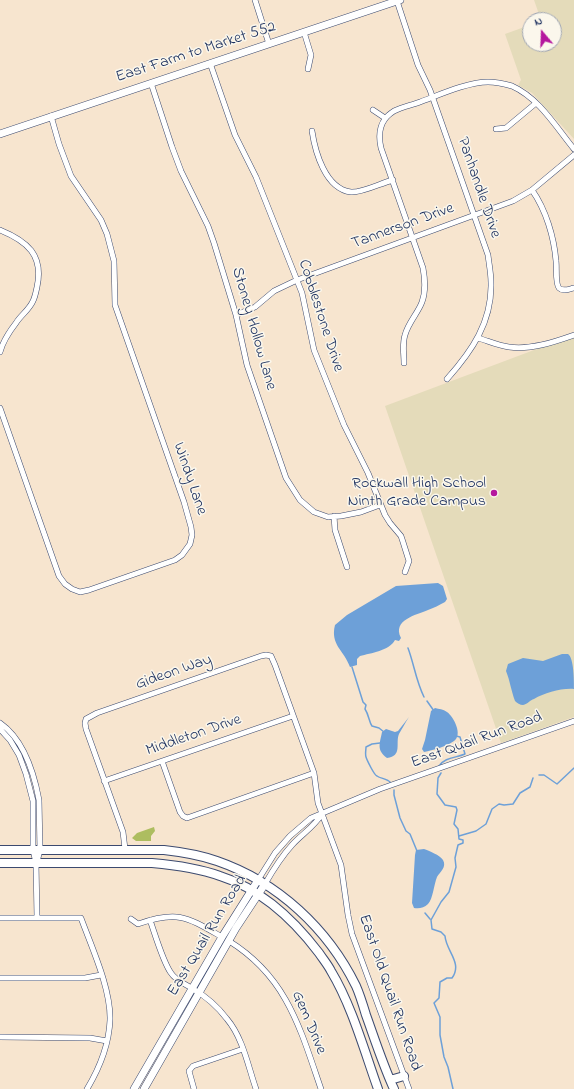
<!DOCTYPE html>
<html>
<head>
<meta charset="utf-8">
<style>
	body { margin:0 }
	#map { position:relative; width:574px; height:1089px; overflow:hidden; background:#f7e5cf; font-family:"Indie Flower",sans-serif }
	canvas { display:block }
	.north { position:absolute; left:522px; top:12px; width:40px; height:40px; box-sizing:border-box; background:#fbf7ec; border:1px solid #a1a7b3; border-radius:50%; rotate:341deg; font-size:11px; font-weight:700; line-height:16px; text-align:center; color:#1b2f5e }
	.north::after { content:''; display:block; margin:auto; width:14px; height:18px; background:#b5179e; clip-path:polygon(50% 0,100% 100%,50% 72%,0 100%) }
</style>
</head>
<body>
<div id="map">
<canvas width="574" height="1089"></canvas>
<div class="north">N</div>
</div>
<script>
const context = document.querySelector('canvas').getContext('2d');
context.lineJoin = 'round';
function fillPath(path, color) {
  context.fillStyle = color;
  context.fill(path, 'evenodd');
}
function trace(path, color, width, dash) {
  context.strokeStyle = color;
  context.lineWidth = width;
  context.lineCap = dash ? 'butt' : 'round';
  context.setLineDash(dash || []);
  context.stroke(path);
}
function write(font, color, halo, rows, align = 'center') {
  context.font = font + ' "Indie Flower",sans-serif';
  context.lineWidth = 3;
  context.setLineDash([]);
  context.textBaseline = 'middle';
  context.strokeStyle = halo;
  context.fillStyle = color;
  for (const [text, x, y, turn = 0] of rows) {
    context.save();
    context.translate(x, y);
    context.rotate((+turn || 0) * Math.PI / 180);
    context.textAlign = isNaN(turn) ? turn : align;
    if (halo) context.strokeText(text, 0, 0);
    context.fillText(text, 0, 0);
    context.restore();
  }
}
const built = new Path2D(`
	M 534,0 L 574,0 L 574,139 L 532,93 L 518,85 L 521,80 L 505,34 L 530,25 L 530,44 L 554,44 L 554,20 L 541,20 Z
	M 574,335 L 574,717 L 501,743 L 385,406 Z`);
const green = new Path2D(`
	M 154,827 L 155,831 L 151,836 L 151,841 L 136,841 L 132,838 L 137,833 Z`);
const water = new Path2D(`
	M 438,583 L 443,586 L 447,599 L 445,602 C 439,605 434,608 428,610 C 416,615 392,620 401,638 L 399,641 L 395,640 C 389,651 371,653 360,656 L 357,659 L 357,665 L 350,667 C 344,650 330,645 335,625 L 347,615 L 396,586 Z
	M 562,654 C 564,654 566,654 568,654 C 574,658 574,681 574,689 C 561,688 545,693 534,699 C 530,700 528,704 523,705 C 520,705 517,703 515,701 C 511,690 510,681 506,671 L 508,664 L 523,658 L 543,661 Z
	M 435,708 C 439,709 443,709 447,712 C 454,717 463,735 454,741 C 446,747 433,750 424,752 L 422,749 L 425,740 L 431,711 Z
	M 409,717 C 405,723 402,729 399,734 C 395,743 403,756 387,758 C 376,750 380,743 382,732 L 386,729 L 395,732 L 398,731 Z
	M 424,849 C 429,851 440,855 443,860 C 447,867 440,872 437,877 C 434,884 433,899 428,904 C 424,908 419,909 414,908 L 412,903 L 415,855 L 416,850 Z`);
const stream = new Path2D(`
	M 408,648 C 414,664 416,681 424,697
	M 352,667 L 363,702 L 366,705 L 365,709 C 369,715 369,722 372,726 L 379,728 L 384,732
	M 427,701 L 434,711
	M 380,743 L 372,744 L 366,747 C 366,750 365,754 366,757 C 367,760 374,775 377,776 C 381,779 387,778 391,783
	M 439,766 C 445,757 456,758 465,754 L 460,737 L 456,736
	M 441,773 L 438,778 L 437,794 L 445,805 L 456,807 L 457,810 L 454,824 L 458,829 L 459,839 L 463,840 L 463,843 L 458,845 L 455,858 L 456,867 L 449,892 L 441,902 L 431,920 L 432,929 L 441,932 L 445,936 C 446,951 463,963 452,978 L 447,978 L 440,982 L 439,998 L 434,1003 L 440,1017 L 440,1035 L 444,1057 L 448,1067 L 453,1089
	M 539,775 L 544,775 L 557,784 L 574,768
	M 394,790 L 394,795 L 400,818 L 406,831 L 410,834 L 417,851
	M 459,836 L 476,831 L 486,824 L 492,809 L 499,804 L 504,805 L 513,804 L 520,793 L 530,787 L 533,778
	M 425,913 L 430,919`);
const street = new Path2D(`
	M 255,0 L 269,44
	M 397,1 L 418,65 L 430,90 L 488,255 C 489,264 491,273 491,283 C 492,322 472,351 447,379
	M 304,32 L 311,55 L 308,69
	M 210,63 L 235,135 L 256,177 L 302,293 L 314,350 L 344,425 L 368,473 L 385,515 L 390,523 L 401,536 L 403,542 L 409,561 L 405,572
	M 151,83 L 172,147 L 181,171 L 208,226 L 214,243 L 236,315 L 247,365 L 286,478 L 300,500 L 314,512 L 328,517 L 341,516 L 361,512 L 380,505
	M 373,110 L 385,118
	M 496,129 L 506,128 L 536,103
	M 312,131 C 315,151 325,189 351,192 C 362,193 381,183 393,180
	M 532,190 C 546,210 554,237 556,261 C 557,267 555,284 559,288 C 563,292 569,289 574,288
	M 0,230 C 27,241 44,255 37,287 C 36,292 35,297 33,301 C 29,310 21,315 16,323 C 9,332 3,341 0,352
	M 236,315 L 255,307 L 274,291 L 297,280 L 513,201 L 532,190 L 574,155
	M 478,338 C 488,341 499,346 509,347 C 531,350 554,342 574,335
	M 404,363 C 404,354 402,344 405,335 C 408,323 418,313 422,302 C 426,291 425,279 423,268 L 381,148 C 379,139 379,127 385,119 C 387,116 391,113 394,111 C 402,107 412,105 420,102 C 439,95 468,82 488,82 C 496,82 505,84 512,86 C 539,98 556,127 574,149
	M 0,408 L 59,576 L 65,584 L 72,589 L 80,592 L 89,590 L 175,560 L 182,555 L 190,544 L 192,535 L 191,527 L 184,502 L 115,305 L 114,261 L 107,234 L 101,220 L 71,176 L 59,144 L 51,116
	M 334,516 L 335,530 L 347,567
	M 0,723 C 23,739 34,773 39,800 L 40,850 L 37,862
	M 0,729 L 10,740 L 19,755 L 26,774 L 33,801 L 33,850 L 36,863 L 37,917
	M 162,761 L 180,812 L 183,816 L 187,818 L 314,773
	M 104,781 L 293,716
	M 125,849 L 123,832 L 86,729 L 85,723 L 86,719 L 97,713 L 261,656 L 266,655 L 271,656 L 275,665 L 314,773 L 318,803 L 341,865 L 348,915 L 352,934 L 409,1089
	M 258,880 L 275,853 L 290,836 L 311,818 L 380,789 L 574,721
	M 265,884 C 273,870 281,857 292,845 C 302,834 314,827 322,814
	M 0,918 L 81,918 C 92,948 111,989 110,1020 C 109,1045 99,1069 87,1089
	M 131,919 L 138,924 C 178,910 187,917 222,937
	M 150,920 C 155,934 163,962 171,973 C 176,981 186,984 193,989 C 207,997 218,1007 227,1019 C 243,1038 248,1066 256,1089
	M 229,941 C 287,977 300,1028 321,1089
	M 0,978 L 85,978 L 101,975
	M 0,1037 L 90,1038 L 107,1041
	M 194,1089 L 189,1071 L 193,1066 L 243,1049`);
const secondary = new Path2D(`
	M 0,134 L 400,0
	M 134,1089 L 222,937 L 258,880
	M 144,1089 L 236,928 L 265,884`);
const primary = new Path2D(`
	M 0,850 L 164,850 C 182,852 200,855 217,861 C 278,882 328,929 356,986 C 360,995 363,1005 366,1015 C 375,1040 383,1065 394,1089
	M 0,863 L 152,863 C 175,865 198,868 220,876 C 261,889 294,920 319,953 C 323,959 328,965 331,971 C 352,1006 364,1050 378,1089
	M 390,1080 L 404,1076`);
const markers = [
	[494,493,4,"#b5179e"]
];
const streetNames = [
	["East Farm to Market 552",196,53,-18],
	["Panhandle Drive",478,188,71],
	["Tannerson Drive",403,227,-20],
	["Cobblestone Drive",320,316,72],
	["Stoney Hollow Lane",253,329,74],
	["Windy Lane",189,479,71],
	["Gideon Way",174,673,-19],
	["Middleton Drive",194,736,-19],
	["East Quail Run Road",477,741,-20],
	["East Quail Run Road",208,936,-59],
	["East Old Quail Run Road",389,993,71],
	["Gem Drive",308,1023,67]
];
const poiNames = [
	["Rockwall High School",486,484],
	["Ninth Grade Campus",486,502]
];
fillPath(built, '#e4dbba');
fillPath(green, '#adbd60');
fillPath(water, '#6da0d8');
trace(stream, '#6da0d8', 1.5);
trace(street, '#3c4a6f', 6);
trace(secondary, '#3c4a6f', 8);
trace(primary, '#3c4a6f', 10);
trace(street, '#fff', 5);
trace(secondary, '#fff', 7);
trace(primary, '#fff', 8);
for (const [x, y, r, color] of markers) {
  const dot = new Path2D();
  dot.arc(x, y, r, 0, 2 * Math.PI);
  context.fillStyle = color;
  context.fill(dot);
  trace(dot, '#fbf7ec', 1.5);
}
write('16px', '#1b2f5e', '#fbf7ec', streetNames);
write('16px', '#1b2f5e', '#fbf7ec', poiNames, 'right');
</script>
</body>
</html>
